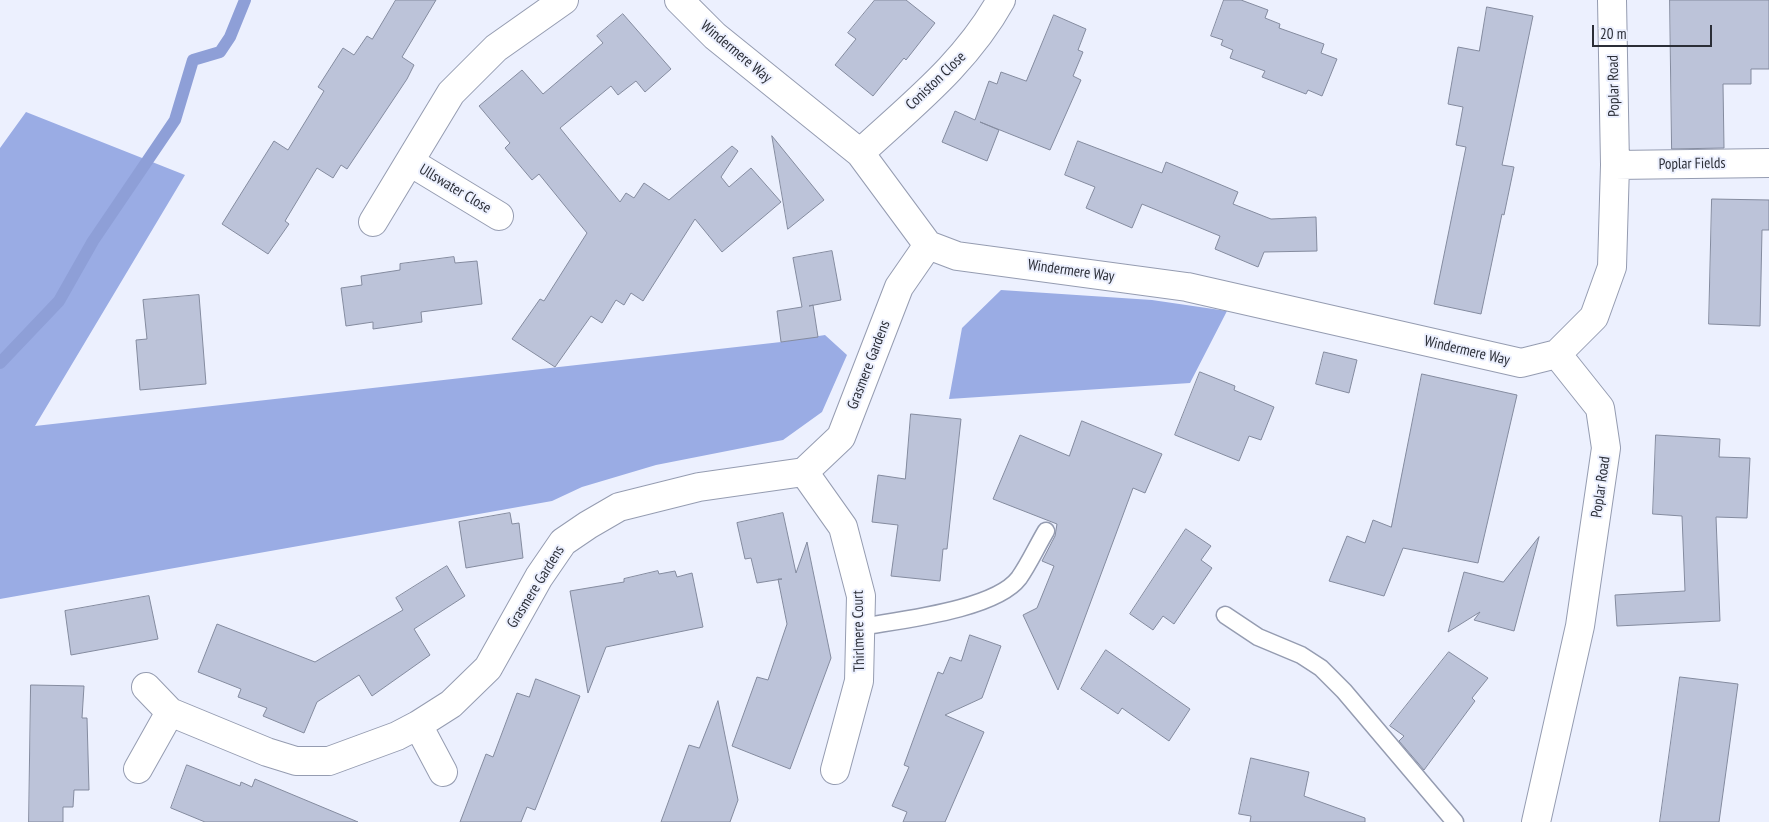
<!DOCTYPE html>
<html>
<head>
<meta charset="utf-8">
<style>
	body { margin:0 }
	#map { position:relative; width:1769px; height:822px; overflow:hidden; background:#ecf0fe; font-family:"PT Sans Narrow",sans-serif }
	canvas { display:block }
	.scale { position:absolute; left:1592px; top:25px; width:120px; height:22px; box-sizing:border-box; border:2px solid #2b2e37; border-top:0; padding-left:6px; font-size:15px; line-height:18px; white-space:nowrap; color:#2b2e37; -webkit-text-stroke:4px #ecf0fe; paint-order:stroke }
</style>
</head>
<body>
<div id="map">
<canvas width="1769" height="822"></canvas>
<div class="scale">20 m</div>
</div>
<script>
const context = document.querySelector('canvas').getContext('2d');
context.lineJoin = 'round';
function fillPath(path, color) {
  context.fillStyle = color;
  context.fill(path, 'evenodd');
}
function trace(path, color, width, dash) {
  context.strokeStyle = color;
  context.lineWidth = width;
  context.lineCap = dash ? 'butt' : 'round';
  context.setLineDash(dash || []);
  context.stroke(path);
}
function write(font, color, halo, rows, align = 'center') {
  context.font = font + ' "PT Sans Narrow",sans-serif';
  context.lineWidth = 4;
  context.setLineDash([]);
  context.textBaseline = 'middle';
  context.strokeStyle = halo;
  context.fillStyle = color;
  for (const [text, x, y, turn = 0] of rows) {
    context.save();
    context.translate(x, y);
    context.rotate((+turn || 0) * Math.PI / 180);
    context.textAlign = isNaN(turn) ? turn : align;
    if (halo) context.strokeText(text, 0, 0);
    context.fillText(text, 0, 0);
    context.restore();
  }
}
const forest = new Path2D(`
	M 26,112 L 185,175 L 35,426 L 781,342 L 825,335 L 847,355 L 822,412 L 783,440 L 656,465 L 582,487 L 552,501 L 0,599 L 0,148 Z
	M 1001,290 L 1152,300 L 1227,311 L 1190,383 L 949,399 L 962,328 Z`);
const stream = new Path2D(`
	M 0,363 L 59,301 L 93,241 L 175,120 L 193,60 L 220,52 L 230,37 L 245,0`);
const building = new Path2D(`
	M 396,0 L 436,0 L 402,57 L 414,65 L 407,79 L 347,169 L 341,165 L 333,178 L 317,168 L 285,221 L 289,224 L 268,254 L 222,224 L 274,141 L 288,150 L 324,91 L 318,87 L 343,48 L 354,55 L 367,36 L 372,39 Z
	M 875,0 L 906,0 L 935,23 L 906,60 L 904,58 L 873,96 L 835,65 L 856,39 L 848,33 Z
	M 1224,0 L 1241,0 L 1268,10 L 1265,18 L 1280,24 L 1279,28 L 1324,44 L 1321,53 L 1337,59 L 1322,96 L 1308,90 L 1306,94 L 1262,77 L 1265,71 L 1230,58 L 1233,50 L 1221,45 L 1223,40 L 1211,36 Z
	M 1670,0 L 1769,0 L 1769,69 L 1751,69 L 1751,84 L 1723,84 L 1724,148 L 1672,149 Z
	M 1487,7 L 1533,16 L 1502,165 L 1514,167 L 1504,215 L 1502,214 L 1481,314 L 1434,304 L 1466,147 L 1456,145 L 1463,107 L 1448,104 L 1458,47 L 1479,51 Z
	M 623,14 L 671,69 L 645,92 L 636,81 L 618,95 L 611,86 L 560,128 L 620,202 L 626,193 L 634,198 L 644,183 L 669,200 L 732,146 L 738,151 L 721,177 L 729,187 L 751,168 L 781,202 L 722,252 L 695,219 L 643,301 L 631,293 L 624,305 L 616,300 L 602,323 L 591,316 L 555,367 L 512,339 L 540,299 L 544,301 L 587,233 L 539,174 L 532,180 L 505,148 L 510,143 L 479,106 L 522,70 L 543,94 L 603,43 L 597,36 Z
	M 1054,15 L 1086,29 L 1078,50 L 1083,52 L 1073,76 L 1081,80 L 1050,150 L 980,122 L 999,130 L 987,161 L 942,142 L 955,111 L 975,120 L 989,81 L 997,84 L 1001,72 L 1026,81 Z
	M 772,136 L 824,200 L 788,229 Z
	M 1078,141 L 1162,173 L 1166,162 L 1200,176 L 1238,192 L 1233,204 L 1271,219 L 1316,217 L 1317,251 L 1264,252 L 1258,267 L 1215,249 L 1220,236 L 1142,204 L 1132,228 L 1086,208 L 1095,187 L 1065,175 Z
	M 1712,199 L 1769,200 L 1769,230 L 1762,230 L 1760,326 L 1709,324 Z
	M 832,251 L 841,300 L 809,306 L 813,305 L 818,337 L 781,342 L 777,311 L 802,307 L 793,258 Z
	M 454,257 L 455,263 L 477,261 L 482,304 L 421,312 L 422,322 L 373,329 L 373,322 L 346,326 L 341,288 L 362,285 L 361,276 L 400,270 L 400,264 Z
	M 199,295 L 206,384 L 140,390 L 136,340 L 147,339 L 143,300 Z
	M 1324,352 L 1357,360 L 1349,393 L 1316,384 Z
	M 1200,372 L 1235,386 L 1234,390 L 1274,407 L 1261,440 L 1249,436 L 1239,461 L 1175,435 Z
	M 1422,374 L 1517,395 L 1478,563 L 1403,548 L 1384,596 L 1329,581 L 1347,536 L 1365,543 L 1373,520 L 1391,527 Z
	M 911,414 L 961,419 L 947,549 L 943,549 L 940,581 L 891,576 L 898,525 L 872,522 L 878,475 L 905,479 Z
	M 1082,421 L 1162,454 L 1145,493 L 1133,488 L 1058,690 L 1023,615 L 1037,608 L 1054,566 L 1042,561 L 1055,536 L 1057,524 L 993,499 L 1020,435 L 1069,456 Z
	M 1656,435 L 1720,439 L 1719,457 L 1750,458 L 1747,518 L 1716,517 L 1720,621 L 1617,626 L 1615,595 L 1685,591 L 1682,516 L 1653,514 Z
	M 510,513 L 512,524 L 519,523 L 523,558 L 466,568 L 459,522 Z
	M 783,513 L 796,573 L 807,542 L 831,658 L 790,769 L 732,746 L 757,677 L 768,680 L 787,624 L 778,579 L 782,579 L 757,583 L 751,558 L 745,559 L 737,523 Z
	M 1186,529 L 1211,546 L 1201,560 L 1212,568 L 1174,624 L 1163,616 L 1153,630 L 1130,614 Z
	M 1539,537 L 1514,631 L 1474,620 L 1480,612 L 1448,632 L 1464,572 L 1503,582 Z
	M 447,566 L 465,596 L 414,629 L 430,655 L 372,696 L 359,675 L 317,702 L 304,733 L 263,716 L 267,708 L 238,697 L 241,689 L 198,672 L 217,624 L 315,662 L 403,610 L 396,598 Z
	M 658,571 L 659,574 L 675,571 L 677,577 L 692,573 L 703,627 L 606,647 L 588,693 L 570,591 L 624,582 L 624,579 Z
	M 149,596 L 158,639 L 71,655 L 65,611 Z
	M 970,635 L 1001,646 L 982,698 L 945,715 L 984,732 L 945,822 L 903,822 L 907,812 L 892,806 L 909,767 L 904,765 L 938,672 L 943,674 L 950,657 L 961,661 Z
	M 1106,650 L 1190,709 L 1169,741 L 1122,708 L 1118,714 L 1081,689 Z
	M 1449,652 L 1488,678 L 1472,698 L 1475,701 L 1424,770 L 1399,741 L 1404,736 L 1390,726 Z
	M 1680,677 L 1738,684 L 1719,822 L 1660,822 Z
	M 536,679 L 580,696 L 535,810 L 527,807 L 521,822 L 460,822 L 486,754 L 493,757 L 517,693 L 529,697 Z
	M 31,685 L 84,686 L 82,718 L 87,718 L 89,790 L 74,790 L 73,807 L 63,807 L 63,822 L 29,822 Z
	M 718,701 L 738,800 L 730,822 L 661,822 L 689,745 L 699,748 Z
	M 1251,758 L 1309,772 L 1304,796 L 1365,818 L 1365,822 L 1250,822 L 1251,816 L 1239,814 Z
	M 187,765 L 240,786 L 241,782 L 252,787 L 255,779 L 358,822 L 205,822 L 171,808 Z`);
const lane = new Path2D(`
	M 1225,615 L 1258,637 L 1301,655 L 1321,668 L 1344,691 L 1455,822
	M 861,627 C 899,620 995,610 1019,578 C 1029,564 1037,546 1046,531`);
const street = new Path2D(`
	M 679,0 L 715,36 L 860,153 L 928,245 L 957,256 L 1187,287 L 1521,363 L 1557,354
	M 860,153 C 913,104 966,63 1001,0
	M 410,162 L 499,216
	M 1615,165 L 1769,163
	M 373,222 L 451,93 L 496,48 L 564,0
	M 1557,354 L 1594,317 L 1612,267 L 1615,165 L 1612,0
	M 804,472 L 843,527 L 861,596 L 859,681 L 835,770
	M 146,687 L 170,712 L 267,752 L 296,761 L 329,761 L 397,736 L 418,725 L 451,704 L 488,668 L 539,577 L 563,542 L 588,525 L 619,507 L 699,487 L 804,472 L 841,437 L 899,287 L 928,245
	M 418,725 L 443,772
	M 138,769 L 170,712
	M 1536,822 L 1580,626 L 1606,448 L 1600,408 L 1557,354`);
const streetNames = [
	["Windermere Way",736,52,40],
	["Coniston Close",936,81,-44],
	["Poplar Road",1614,86,-91],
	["Poplar Fields",1692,164,-1],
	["Ullswater Close",455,189,31],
	["Windermere Way",1071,271,8],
	["Windermere Way",1467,351,13],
	["Grasmere Gardens",869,365,-69],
	["Poplar Road",1601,487,-82],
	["Grasmere Gardens",536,587,-58],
	["Thirlmere Court",859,631,-91]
];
fillPath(forest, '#9aace4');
trace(stream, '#8e9fd7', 12);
fillPath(building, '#bcc3d9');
trace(building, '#848b9f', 1);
trace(lane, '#959cb1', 19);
trace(street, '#959cb1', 30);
trace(lane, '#fff', 16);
trace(street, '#fff', 28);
write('15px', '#2b2e37', '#ecf0fe', streetNames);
</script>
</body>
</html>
